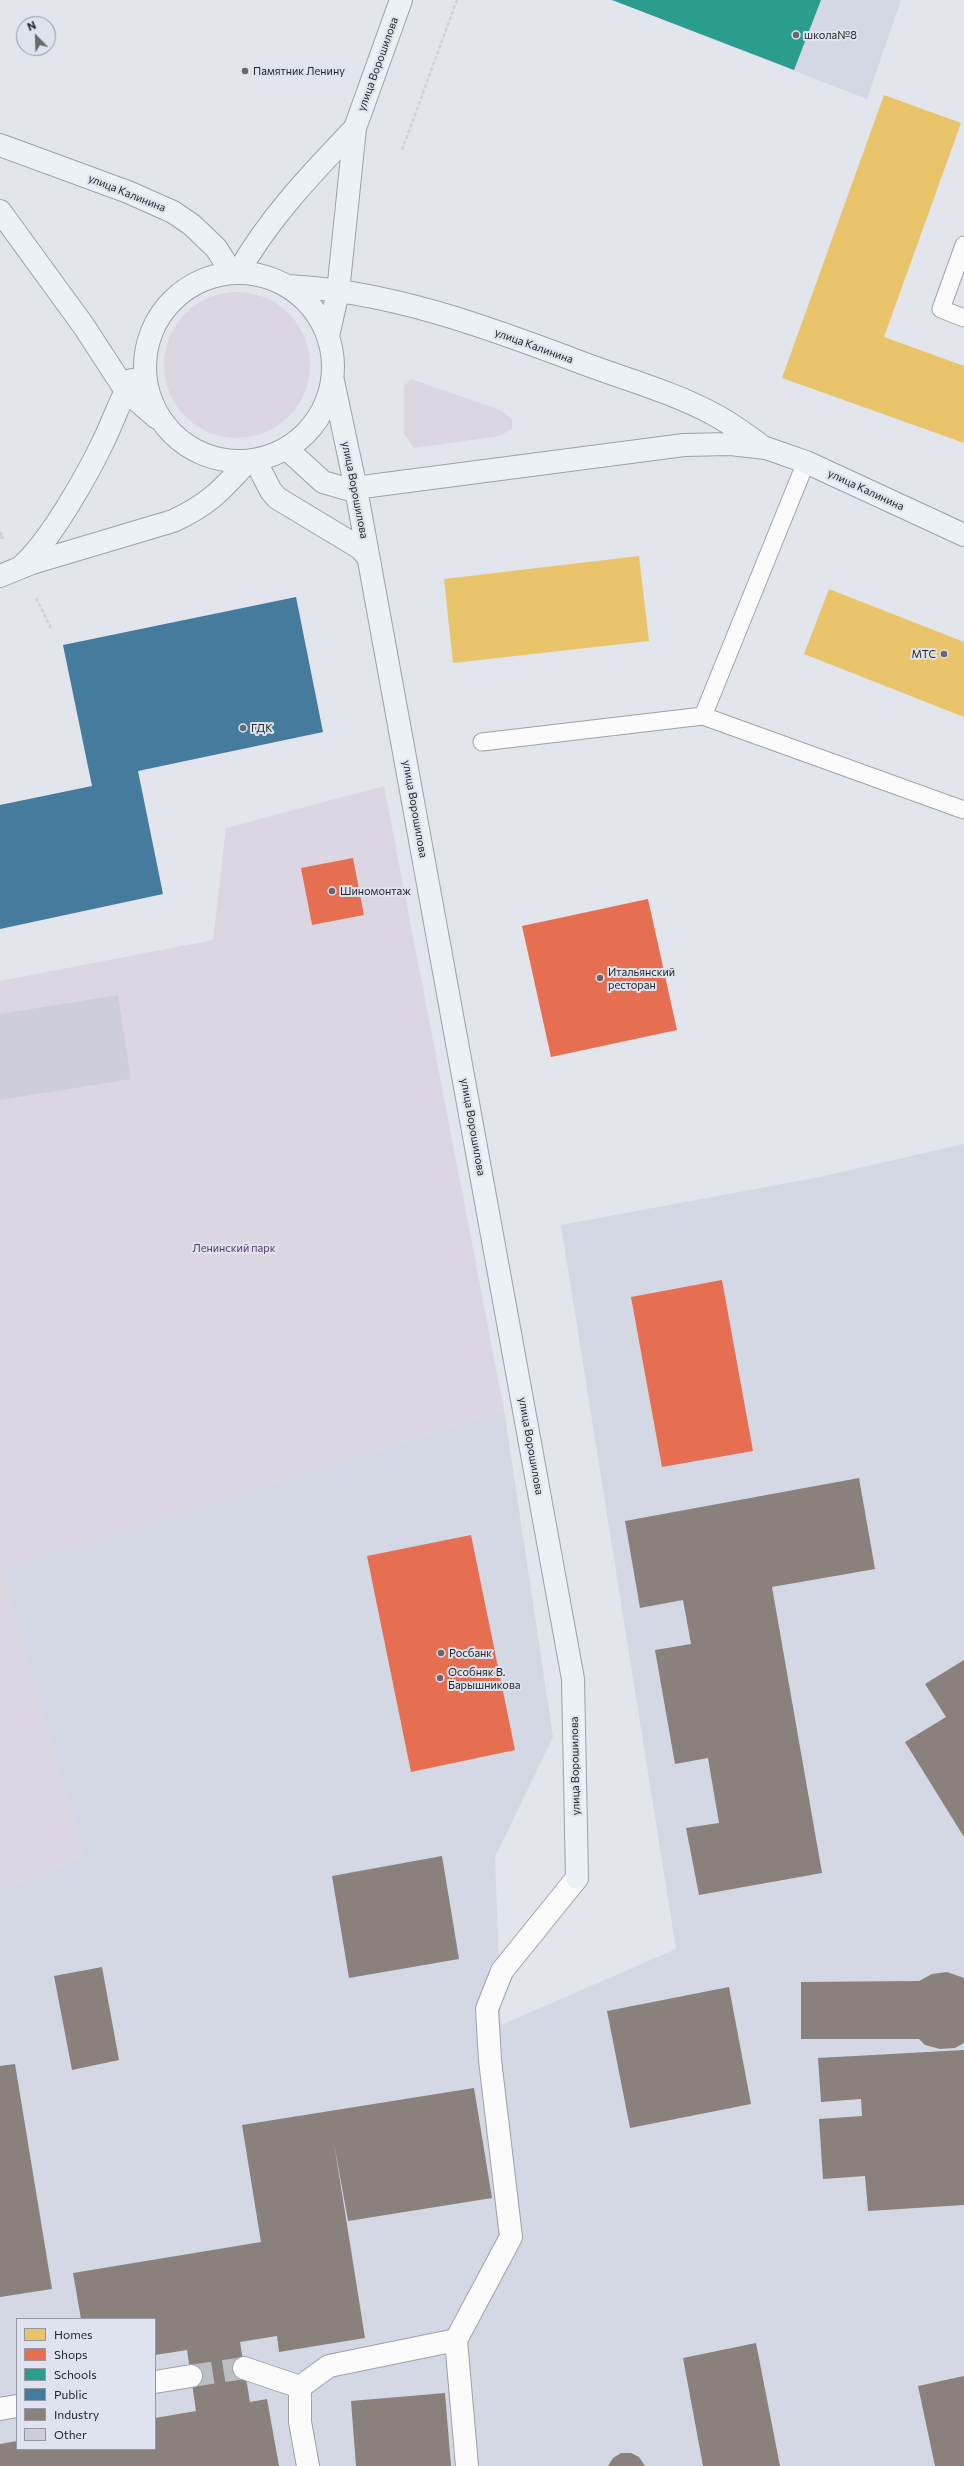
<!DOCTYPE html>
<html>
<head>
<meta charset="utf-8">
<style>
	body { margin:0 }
	#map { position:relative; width:964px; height:2466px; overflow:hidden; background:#e2e5ec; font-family:Commissioner,sans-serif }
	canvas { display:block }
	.legend { position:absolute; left:16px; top:2318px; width:140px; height:132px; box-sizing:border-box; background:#dfe3ef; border:1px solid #9597a0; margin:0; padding:5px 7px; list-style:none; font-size:12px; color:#25262a }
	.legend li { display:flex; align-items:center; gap:8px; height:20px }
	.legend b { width:20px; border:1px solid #9597a0 }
	.north { position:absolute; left:16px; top:16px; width:40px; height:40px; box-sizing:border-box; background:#dfe3ef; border:1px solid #9597a0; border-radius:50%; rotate:337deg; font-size:11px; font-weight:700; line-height:16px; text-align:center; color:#25262a }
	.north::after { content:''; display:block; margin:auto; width:14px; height:18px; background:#67696e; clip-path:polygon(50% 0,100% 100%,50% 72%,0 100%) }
</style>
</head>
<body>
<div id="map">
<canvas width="964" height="2466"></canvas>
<ul class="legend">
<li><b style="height:11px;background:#e9c46a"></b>Homes</li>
<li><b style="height:11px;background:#e76f51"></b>Shops</li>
<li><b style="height:11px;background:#2a9d8f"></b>Schools</li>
<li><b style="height:11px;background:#457b9d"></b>Public</li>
<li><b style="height:11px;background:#8a817c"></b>Industry</li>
<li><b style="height:11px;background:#ceced8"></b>Other</li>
</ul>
<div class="north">N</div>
</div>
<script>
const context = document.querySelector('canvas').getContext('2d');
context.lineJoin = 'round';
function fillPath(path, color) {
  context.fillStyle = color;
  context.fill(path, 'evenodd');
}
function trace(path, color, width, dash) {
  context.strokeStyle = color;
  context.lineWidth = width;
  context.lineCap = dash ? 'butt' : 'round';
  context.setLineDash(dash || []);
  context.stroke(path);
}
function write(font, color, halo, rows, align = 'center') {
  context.font = font + ' Commissioner,sans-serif';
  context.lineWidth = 4;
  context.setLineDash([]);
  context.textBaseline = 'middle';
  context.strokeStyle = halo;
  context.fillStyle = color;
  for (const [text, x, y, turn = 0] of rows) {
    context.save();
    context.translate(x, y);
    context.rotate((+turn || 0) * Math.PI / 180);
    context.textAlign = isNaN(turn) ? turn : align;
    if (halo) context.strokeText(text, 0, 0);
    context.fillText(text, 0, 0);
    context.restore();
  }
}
const built = new Path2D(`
	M 612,0 L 901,0 L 867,99 Z
	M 964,1144 L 964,2466 L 0,2466 L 0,1890 L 84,1856 L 2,1570 L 504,1410 L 553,1737 L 495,1857 L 501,2025 L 676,1949 L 561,1225 L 820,1177 ZM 17,2319 L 155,2319 L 155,2449 L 17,2449 Z`);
const green = new Path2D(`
	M164 365a73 73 0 1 1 146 0a73 73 0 1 1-146 0Z
	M 411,379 L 500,410 L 512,419 L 512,429 L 500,436 L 414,448 L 404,434 L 404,386 Z
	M 384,786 L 504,1410 L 3,1570 L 84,1856 L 0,1890 L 0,981 L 213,940 L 226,828 Z`);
const homes = new Path2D(`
	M 884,95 L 961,123 L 884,337 L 964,366 L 964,443 L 782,378 Z
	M 639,556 L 649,641 L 453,663 L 444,579 Z
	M 829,589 L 964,642 L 964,717 L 804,654 Z`);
const shops = new Path2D(`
	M 353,858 L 364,915 L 312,925 L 301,868 Z
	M 648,899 L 677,1030 L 551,1057 L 522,926 Z
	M 722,1280 L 753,1451 L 662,1467 L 631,1297 Z
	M 471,1535 L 515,1750 L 411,1772 L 367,1556 Z`);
const schools = new Path2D(`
	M 612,0 L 821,0 L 794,70 Z`);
const public = new Path2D(`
	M 296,597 L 323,732 L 138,771 L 163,894 L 0,929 L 0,805 L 92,786 L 63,645 Z`);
const industry = new Path2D(`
	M 859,1478 L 875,1569 L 772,1587 L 822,1873 L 699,1895 L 686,1828 L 719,1823 L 708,1758 L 675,1764 L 655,1650 L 691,1644 L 683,1600 L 640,1608 L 625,1521 Z
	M 964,1660 L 964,1837 L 905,1742 L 946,1717 L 925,1684 Z
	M 442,1856 L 459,1959 L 349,1978 L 332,1876 Z
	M 102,1967 L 119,2060 L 72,2070 L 54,1976 Z
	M 947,1972 L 964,1978 L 964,2043 L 955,2048 L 940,2049 L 925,2045 L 919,2039 L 801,2039 L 801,1982 L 919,1981 L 932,1974 Z
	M 729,1987 L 751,2104 L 630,2128 L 607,2011 Z
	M 964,2050 L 964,2205 L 868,2211 L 865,2176 L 823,2179 L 819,2119 L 862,2116 L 861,2099 L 821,2102 L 818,2058 Z
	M 15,2064 L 52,2289 L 0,2297 L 0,2066 Z
	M 474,2088 L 492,2198 L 348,2221 L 334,2143 L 365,2338 L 279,2352 L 277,2336 L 240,2342 L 250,2402 L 267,2399 L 279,2466 L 0,2466 L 0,2444 L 17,2441 L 17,2449 L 155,2449 L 155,2418 L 196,2411 L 187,2350 L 155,2355 L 155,2319 L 81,2319 L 73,2273 L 261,2242 L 242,2125 Z
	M 756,2343 L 780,2466 L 703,2466 L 683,2358 Z
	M 964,2376 L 964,2466 L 935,2466 L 918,2386 Z
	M 445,2393 L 451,2466 L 356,2466 L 351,2401 Z
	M 621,2453 L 631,2453 L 639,2457 L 645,2466 L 608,2466 L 613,2458 Z`);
const building = new Path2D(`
	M 118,995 L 131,1079 L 0,1100 L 0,1014 Z`);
const streetTunnel = new Path2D(`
	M 191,2376 L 244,2368`);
const path = new Path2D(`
	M 402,150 L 457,0
	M 0,532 L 3,538 L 0,537
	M 36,598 L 51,628`);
const lane = new Path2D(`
	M 964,245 L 941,309 L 964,318
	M 806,462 L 703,716 L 964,810
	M 482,742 L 703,716`);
const street = new Path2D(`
	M 244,2368 L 300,2387
	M 155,2382 L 191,2376
	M 0,2409 L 17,2406
	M 308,2466 L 300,2422 L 300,2387 L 329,2366 L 456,2340
	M 467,2466 L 456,2340 L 511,2237 L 490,2060 L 487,2009 L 502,1971 L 577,1878`);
const secondary = new Path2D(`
	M 0,145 L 128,192 L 173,212 L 192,225 L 216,248 L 232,273
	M 0,211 L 83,325 L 126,391 L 157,418
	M145 367a94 94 0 1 1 188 0a94 94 0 1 1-188 0Z
	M 238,273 C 268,219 312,173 355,128
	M 288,286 C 391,291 490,328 585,364 C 628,380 675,393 715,415 C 732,424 748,436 763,447
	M 328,336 L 338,292 L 355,128 L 401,0
	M 333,381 L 356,489 L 573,1679 L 577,1878
	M 287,449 L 323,482 L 347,489 L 684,445 L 730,444 L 766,448 L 783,454 L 806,462 L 964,535
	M 255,460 L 271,491 L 277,498 L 360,548 L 368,557
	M 22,566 C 51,540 88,474 105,438 C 114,419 121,398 132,380
	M 0,576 L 32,563 L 173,521 C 208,505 222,490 247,462`);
const markers = [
	[796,35,4,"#67696e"],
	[245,71,4,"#67696e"],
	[944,654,4,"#67696e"],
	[243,728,4,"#67696e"],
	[332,891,4,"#67696e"],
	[600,978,4,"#67696e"],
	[441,1653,4,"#67696e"],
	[440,1678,4,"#67696e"]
];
const poiNames = [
	["школа№8",804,35],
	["Памятник Ленину",253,71],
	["МТС",936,654,"right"],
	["ГДК",251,728],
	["Шиномонтаж",340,891],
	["Итальянский",608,972],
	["ресторан",608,985],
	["Росбанк",449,1653],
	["Особняк В.",448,1672],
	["Барышникова",448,1685]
];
const streetNames = [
	["улица Ворошилова",378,64,-70],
	["улица Калинина",127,193,22],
	["улица Калинина",534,346,20],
	["улица Ворошилова",355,490,79],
	["улица Калинина",866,490,25],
	["улица Ворошилова",415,809,80],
	["улица Ворошилова",473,1127,80],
	["улица Ворошилова",531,1446,80],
	["улица Ворошилова",575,1766,-91]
];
const parkNames = [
	["Ленинский парк",234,1248]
];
fillPath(built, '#d3d8e4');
fillPath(green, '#dcd6e3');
fillPath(homes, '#e9c46a');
fillPath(shops, '#e76f51');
fillPath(schools, '#2a9d8f');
fillPath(public, '#457b9d');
fillPath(industry, '#8a817c');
fillPath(building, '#ceced8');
trace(streetTunnel, '#bcbfc5', 22, [22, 11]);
trace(lane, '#9ea1a6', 19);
trace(street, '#9ea1a6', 24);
trace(secondary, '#9ea1a6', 24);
trace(path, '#d1d2d4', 2.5, [4, 2]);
trace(lane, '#fbfbfc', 17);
trace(street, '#fbfbfc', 22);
trace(secondary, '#ecf1f5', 22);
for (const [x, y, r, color] of markers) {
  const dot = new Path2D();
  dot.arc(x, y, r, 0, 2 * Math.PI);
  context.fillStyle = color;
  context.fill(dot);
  trace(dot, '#dfe3ef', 1.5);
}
write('11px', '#25262a', '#dfe3ef', poiNames, 'left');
write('11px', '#25262a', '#dfe3ef', streetNames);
write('11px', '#563762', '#dfe3ef', parkNames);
</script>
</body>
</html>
